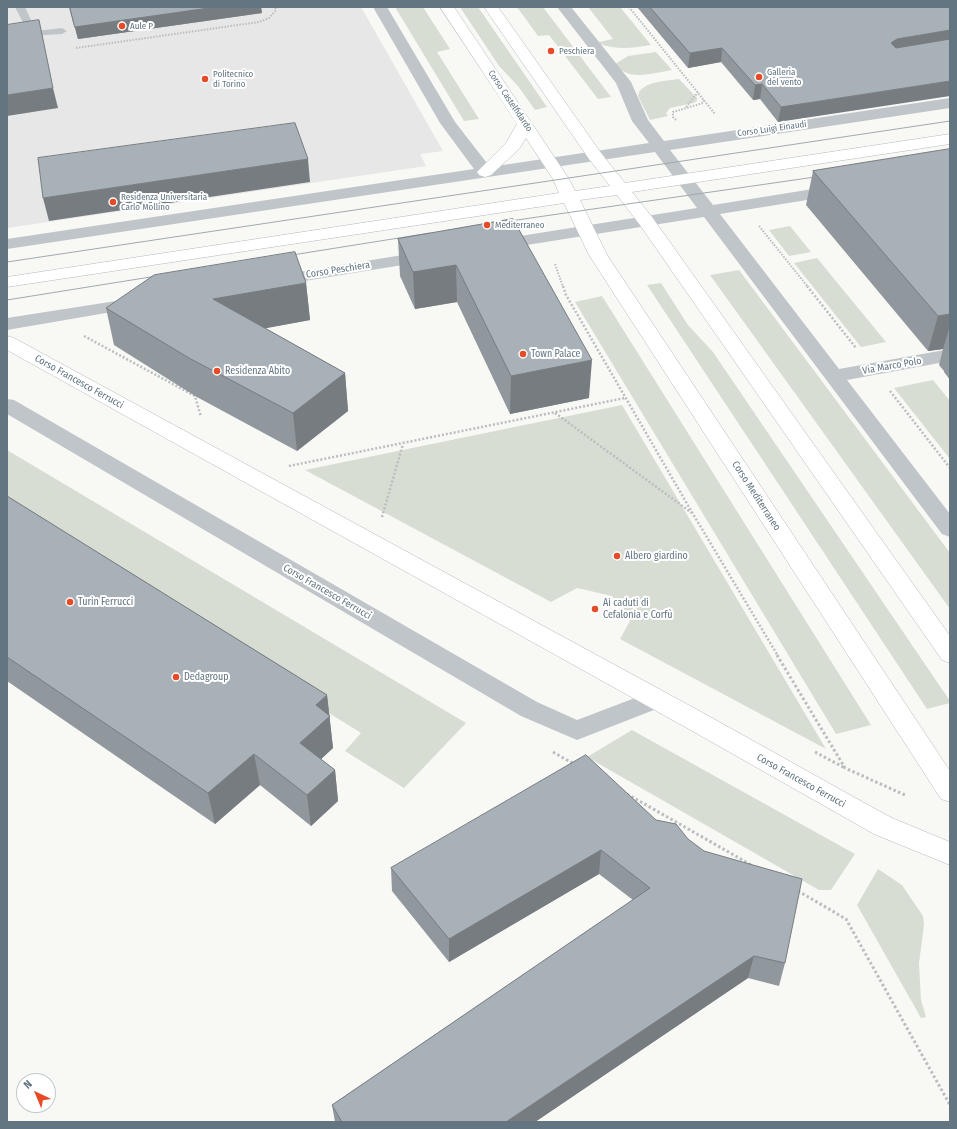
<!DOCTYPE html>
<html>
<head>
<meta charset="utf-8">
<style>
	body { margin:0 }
	#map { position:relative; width:957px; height:1129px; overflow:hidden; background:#f8f8f5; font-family:"Fira Sans Condensed",sans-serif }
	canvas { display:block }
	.frame { position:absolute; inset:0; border:8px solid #627581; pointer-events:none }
	.north { position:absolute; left:16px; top:1073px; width:40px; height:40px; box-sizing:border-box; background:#fff; border:1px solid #c0c8cd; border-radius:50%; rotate:316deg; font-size:11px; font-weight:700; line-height:16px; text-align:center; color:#627581 }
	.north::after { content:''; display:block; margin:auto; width:14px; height:18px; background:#e74a26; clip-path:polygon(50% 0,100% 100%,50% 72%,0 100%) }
</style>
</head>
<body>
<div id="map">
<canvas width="957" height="1129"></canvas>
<div class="frame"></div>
<div class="north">N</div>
</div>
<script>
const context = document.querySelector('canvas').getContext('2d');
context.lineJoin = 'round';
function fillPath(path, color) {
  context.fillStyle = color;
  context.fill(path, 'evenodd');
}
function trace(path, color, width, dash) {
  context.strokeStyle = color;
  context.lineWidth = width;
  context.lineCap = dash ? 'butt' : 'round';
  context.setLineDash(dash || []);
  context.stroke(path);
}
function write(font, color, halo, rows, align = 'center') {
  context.font = font + ' "Fira Sans Condensed",sans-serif';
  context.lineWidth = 4;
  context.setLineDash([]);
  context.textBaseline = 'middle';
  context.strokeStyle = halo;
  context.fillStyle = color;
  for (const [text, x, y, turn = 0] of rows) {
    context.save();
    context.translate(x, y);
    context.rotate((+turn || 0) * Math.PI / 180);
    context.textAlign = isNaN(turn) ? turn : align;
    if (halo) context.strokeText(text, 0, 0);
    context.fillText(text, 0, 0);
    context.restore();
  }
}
const built = new Path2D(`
	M 7,7 L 361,7 L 443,151 L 420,154 L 426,166 L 7,228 Z`);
const green = new Path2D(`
	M 395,7 L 423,7 L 450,49 L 437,52 L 479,119 L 464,121 Z
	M 460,7 L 478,7 L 547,107 L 535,110 L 518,86 L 499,66 Z
	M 517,7 L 543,7 L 611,97 L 598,99 L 549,35 L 538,36 Z
	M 588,7 L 620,7 L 651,45 C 634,48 617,50 600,44 L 599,42 L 613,39 Z
	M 656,52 L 672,70 C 653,73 628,82 615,64 L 628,56 Z
	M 679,79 L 697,98 L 697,101 L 693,103 L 670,108 L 666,113 L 668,116 L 650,120 L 638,96 L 639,92 C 647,81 666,81 679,79 Z
	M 790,226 L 811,252 L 789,256 L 769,230 Z
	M 817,258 L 886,342 L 861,347 L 794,263 Z
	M 739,270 L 950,553 L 950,609 L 710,275 Z
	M 661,283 L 688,325 L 713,352 L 950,701 L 950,703 L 927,709 L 647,285 Z
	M 602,296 L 871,725 L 836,734 L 575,302 Z
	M 933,380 L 950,401 L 950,459 L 894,388 Z
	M 622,405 L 826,749 L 620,639 L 630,621 L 612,596 L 577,588 L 551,602 L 305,470 Z
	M 7,450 L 466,723 L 404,788 L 345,751 L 361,733 L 7,513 Z
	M 632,730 L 855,854 L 831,890 L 819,890 L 587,757 Z
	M 878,869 L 902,885 L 923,916 L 924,925 L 919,963 L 921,1000 L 926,1017 L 921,1018 L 857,905 Z`);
const pathFar2 = new Path2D(`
	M 629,7 L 715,114
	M 76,48 L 259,22 L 269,18 L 276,10 L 275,7
	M 686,107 L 698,92
	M 676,120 L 673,117 L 673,112 L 703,103 L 704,99
	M 759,226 L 808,287
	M 555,264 L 563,287`);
const pathFar1 = new Path2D(`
	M 563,286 L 566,295 L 693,514 L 778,656
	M 807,286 L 856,348
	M 84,336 L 195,396 L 201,417
	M 890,391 L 950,468
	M 555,413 L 692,513
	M 289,466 L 625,398
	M 382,517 L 403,444`);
const path = new Path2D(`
	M 777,655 L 845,768 L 905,795
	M 553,752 L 574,764
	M 815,752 L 845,768
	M 627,794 L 753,866
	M 798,891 L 846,919 L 950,1105`);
const lane = new Path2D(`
	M 15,7 L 25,7 L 36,31 L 62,28 L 67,31 L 62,34 L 30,36 Z`);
const street = new Path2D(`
	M 373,7 L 387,7 L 455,122 L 490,167 L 649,143 L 632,121 L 616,83 L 557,7 L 571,7 L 631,82 L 648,120 L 664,141 L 950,98 L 950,108 L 670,150 L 713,205 L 838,185 L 844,186 L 846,190 L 844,194 L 838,195 L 720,214 L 839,369 L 950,349 L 950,361 L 847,380 L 950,514 L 950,537 L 942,534 L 704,217 L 495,250 L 489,249 L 486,245 L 489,241 L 495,240 L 697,208 L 655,152 L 7,249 L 7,239 L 474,169 L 440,123 Z
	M 427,251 L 433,252 L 436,256 L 433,260 L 274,286 L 268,285 L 265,281 L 268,277 L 274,276 Z
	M 135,298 L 141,299 L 144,303 L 141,307 L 7,330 L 7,318 Z
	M 7,399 L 14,400 L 537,702 L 577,720 L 656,690 L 664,692 L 668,699 L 664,706 L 577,740 L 521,716 L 7,414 Z`);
const secondary = new Path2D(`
	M 440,7 L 454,7 L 569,179 L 575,191 L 610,186 L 589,159 L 484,7 L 498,7 L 601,153 L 625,183 L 950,134 L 950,144 L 632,192 L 652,217 L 950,636 L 950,663 L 942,660 L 640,225 L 617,195 L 580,200 L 607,255 L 950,771 L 950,802 L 941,799 L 589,255 L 564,203 L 7,287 L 7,277 L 559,193 L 553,179 L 526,138 L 519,149 L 491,175 L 485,177 L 479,175 L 477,172 L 506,143 L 517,124 Z
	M 7,336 L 14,338 L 705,714 L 868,805 L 892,818 L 950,842 L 950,865 L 874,834 L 687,728 L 7,350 Z`);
const tram = new Path2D(`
	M 503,222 L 822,176
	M 286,256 L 430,233
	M 7,262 L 950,121
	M 7,300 L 163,275`);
const wall = new Path2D(`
	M 69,7 L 261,7 L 262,13 L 78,39 Z
	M 637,7 L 950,7 L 778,122 L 760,99 L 753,100 L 721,62 L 688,68 Z
	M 950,149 L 950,380 L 944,372 L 944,371 L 939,365 L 943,349 L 928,351 L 806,205 L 813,171 Z
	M 513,219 L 589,398 L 510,414 L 457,302 L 415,309 L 400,276 L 398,239 Z
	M 306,283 L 310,320 L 265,328 L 345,373 L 348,411 L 297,451 L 195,396 L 114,345 L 106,308 Z
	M 7,496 L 327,695 L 333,748 L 321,759 L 335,770 L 338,801 L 311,826 L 260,785 L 215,824 L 7,681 Z
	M 586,755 L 785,963 L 779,986 L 748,978 L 535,1122 L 335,1122 L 332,1105 L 633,900 L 599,874 L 449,962 L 392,891 L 391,868 Z`);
const shadedWall = new Path2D(`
	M 216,7 L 261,7 L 262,13 L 78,39 L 75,27 Z
	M 950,30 L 950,44 L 894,54 L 891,43 L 897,39 Z
	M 722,48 L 721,62 L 688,68 L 690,53 Z
	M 950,81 L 950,96 L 778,122 L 781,107 Z
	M 762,84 L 760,99 L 753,100 L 755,85 Z
	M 53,88 L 58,108 L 7,116 L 7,95 Z
	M 308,159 L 310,182 L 49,221 L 43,198 Z
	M 456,265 L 457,302 L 415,309 L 413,272 Z
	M 306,283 L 310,320 L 219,337 L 213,299 Z
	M 950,314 L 950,330 L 949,329 L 943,349 L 928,351 L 938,316 Z
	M 592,360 L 589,398 L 510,414 L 511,376 Z
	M 345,373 L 348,411 L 297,451 L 293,413 Z
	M 327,695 L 333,748 L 305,774 L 300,743 L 316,705 Z
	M 254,754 L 260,785 L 215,824 L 208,793 Z
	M 335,770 L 338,801 L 311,826 L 307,795 Z
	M 601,850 L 599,874 L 449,962 L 449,939 Z
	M 754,956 L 748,978 L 535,1122 L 506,1122 Z`);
const building = new Path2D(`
	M 70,7 L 216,7 L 75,27 Z
	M 650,7 L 950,7 L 950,30 L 897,39 L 891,43 L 896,48 L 950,39 L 950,81 L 781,107 L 762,84 L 755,85 L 722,48 L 690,53 Z
	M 39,20 L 53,88 L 7,95 L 7,25 Z
	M 295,123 L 308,159 L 43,198 L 38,158 Z
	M 950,149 L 950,314 L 938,316 L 813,171 Z
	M 513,219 L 592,360 L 511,376 L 456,265 L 413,272 L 398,239 Z
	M 295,252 L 306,283 L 213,299 L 345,373 L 293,413 L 189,358 L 106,308 L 154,275 Z
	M 7,496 L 327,695 L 316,705 L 330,716 L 300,743 L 335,770 L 307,795 L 254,754 L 208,793 L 7,657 Z
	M 586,755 L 656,820 L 676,824 L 688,839 L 704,851 L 802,879 L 785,963 L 754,956 L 506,1122 L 342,1122 L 332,1105 L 650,888 L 601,850 L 449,939 L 391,868 Z`);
const markers = [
	[122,26,4,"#e74a26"],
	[551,51,4,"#e74a26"],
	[759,77,4,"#e74a26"],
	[205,79,4,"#e74a26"],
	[113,202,4,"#e74a26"],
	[487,225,4,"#e74a26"],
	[523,354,4,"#e74a26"],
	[217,371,4,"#e74a26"],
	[617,556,4,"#e74a26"],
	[70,602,4,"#e74a26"],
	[595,609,4,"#e74a26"],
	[176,677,4,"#e74a26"]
];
const farPoinames = [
	["Aule P",130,26],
	["Peschiera",559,51],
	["Galleria",767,72],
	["del vento",767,82],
	["Politecnico",213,74],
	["di Torino",213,84],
	["Residenza Universitaria",121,197],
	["Carlo Mollino",121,207],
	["Mediterraneo",495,225]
];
const farStreetnames = [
	["Corso Castelfidardo",510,101,56],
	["Corso Luigi Einaudi",772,129,-8]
];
const streetNames = [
	["Corso Peschiera",338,270,-9],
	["Via Marco Polo",892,366,-10],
	["Corso Francesco Ferrucci",79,382,29],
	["Corso Mediterraneo",756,496,57],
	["Corso Francesco Ferrucci",327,592,30],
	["Corso Francesco Ferrucci",801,781,29]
];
const poiNames = [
	["Town Palace",531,354],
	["Residenza Abito",225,371],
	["Albero giardino",625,556],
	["Turin Ferrucci",78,602],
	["Ai caduti di",603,603],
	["Cefalonia e Corfù",603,615],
	["Dedagroup",184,677]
];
fillPath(built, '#e6e7e6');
fillPath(green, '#d8ddd4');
trace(secondary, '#b3b9be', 1);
trace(pathFar2, '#babec0', 2, [1.5, 1.5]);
trace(pathFar1, '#babec0', 2.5, [2, 2]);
trace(path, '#babec0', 3, [2.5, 2.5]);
fillPath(lane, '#c0c5c9');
fillPath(street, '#c0c5c9');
fillPath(secondary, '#fff');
trace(tram, '#a1a9af', 1);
fillPath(wall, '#90989d');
fillPath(shadedWall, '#767c80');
fillPath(building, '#a8b1b7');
trace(building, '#767c80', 1);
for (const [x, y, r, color] of markers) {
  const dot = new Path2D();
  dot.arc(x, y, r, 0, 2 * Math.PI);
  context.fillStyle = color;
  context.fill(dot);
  trace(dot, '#fff', 1.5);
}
write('9px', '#627581', '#fff', farPoinames, 'left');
write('9px', '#627581', '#fff', farStreetnames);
write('10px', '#627581', '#fff', streetNames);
write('10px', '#627581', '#fff', poiNames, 'left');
</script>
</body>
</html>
